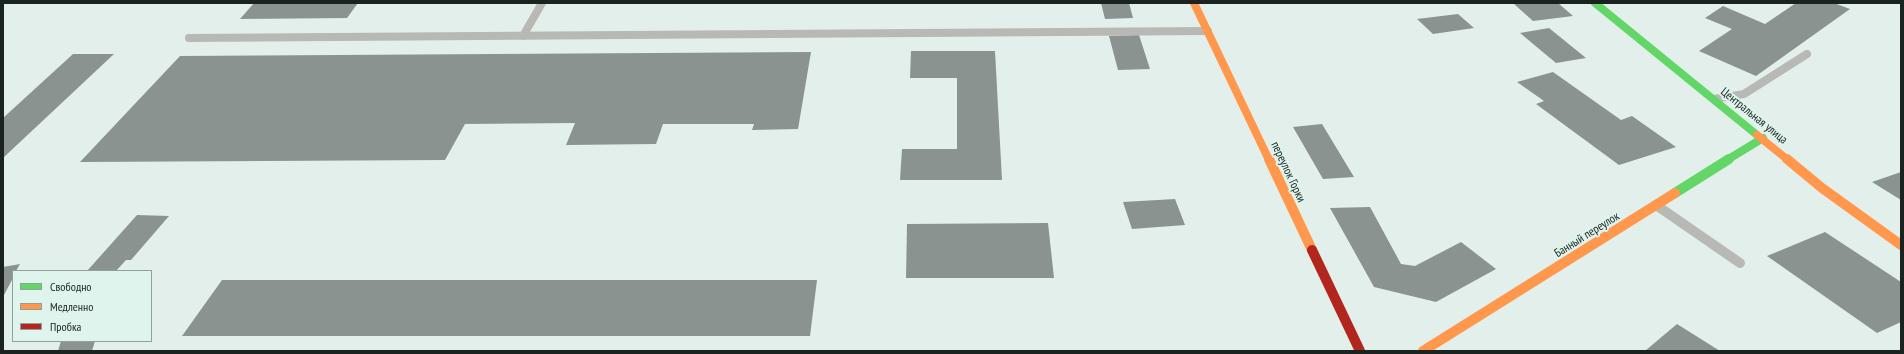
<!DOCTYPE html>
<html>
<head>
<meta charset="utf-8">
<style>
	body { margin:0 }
	#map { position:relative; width:1904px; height:354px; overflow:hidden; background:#e3efeb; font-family:"PT Sans Narrow",sans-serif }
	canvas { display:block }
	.frame { position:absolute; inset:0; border:4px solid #1b2320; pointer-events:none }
	.legend { position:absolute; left:12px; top:270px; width:140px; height:72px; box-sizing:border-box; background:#def4ed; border:1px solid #90a09b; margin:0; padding:5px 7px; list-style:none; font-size:12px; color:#1b2320 }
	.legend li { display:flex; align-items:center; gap:8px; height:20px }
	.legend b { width:20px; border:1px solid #90a09b }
</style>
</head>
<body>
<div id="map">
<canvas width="1904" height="354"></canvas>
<div class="frame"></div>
<ul class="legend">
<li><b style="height:5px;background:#63d668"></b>Свободно</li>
<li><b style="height:5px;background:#ff974d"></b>Медленно</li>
<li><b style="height:5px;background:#b3261e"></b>Пробка</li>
</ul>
</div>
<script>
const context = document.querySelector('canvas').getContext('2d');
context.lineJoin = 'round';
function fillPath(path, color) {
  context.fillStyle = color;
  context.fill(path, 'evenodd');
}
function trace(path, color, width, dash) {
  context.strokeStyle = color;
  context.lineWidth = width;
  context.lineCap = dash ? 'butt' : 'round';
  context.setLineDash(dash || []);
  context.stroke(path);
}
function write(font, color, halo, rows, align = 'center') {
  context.font = font + ' "PT Sans Narrow",sans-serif';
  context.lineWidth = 4;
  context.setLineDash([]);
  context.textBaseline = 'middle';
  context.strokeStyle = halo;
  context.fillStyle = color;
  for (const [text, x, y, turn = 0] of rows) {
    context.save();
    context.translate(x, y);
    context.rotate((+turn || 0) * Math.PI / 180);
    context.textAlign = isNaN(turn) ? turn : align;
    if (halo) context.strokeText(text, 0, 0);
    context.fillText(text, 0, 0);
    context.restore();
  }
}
const building = new Path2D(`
	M 254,3 L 358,3 L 347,18 L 240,19 Z
	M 1101,3 L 1129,3 L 1133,18 L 1105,19 Z
	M 1521,3 L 1558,3 L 1573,16 L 1533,21 L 1514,4 Z
	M 1796,3 L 1834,3 L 1850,9 L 1756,76 L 1699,51 L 1732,29 L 1705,18 L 1723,6 L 1765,24 Z
	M 1458,14 L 1474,28 L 1433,34 L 1417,19 Z
	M 1549,28 L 1586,58 L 1556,63 L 1520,33 Z
	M 1139,35 L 1150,69 L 1118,70 L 1109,36 Z
	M 911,51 L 995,51 L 1002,180 L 900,180 L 902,149 L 957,149 L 957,78 L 910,78 Z
	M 811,52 L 798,129 L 752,130 L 754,124 L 663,124 L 656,144 L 566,145 L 575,123 L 465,124 L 445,160 L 80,162 L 180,56 Z
	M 73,54 L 114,54 L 3,158 L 3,118 Z
	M 1553,72 L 1621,120 L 1632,116 L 1676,147 L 1619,165 L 1536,104 L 1544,101 L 1517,82 Z
	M 1322,124 L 1354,177 L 1323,179 L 1293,127 Z
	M 1901,172 L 1901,200 L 1872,182 Z
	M 1175,199 L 1185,225 L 1132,229 L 1123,202 Z
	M 1370,207 L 1401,264 L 1415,266 L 1461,242 L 1496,269 L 1436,302 L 1374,287 L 1330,208 Z
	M 137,215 L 169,216 L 131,260 L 126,260 L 116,271 L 87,271 Z
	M 1048,223 L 1054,278 L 906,278 L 907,224 Z
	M 1825,232 L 1901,282 L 1901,322 L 1877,333 L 1767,256 Z
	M 20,264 L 16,271 L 13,271 L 13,278 L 3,297 L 3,267 Z
	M 222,280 L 817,280 L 810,336 L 182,336 Z
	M 1677,324 L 1720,351 L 1645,351 Z
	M 61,341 L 95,341 L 92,351 L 58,351 Z`);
const laneFar1 = new Path2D(`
	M 523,36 L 542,3
	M 189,38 L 1208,31
	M 1714,99 L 1744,94 L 1807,54`);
const lane = new Path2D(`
	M 1656,205 L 1740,263`);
const fastFar1 = new Path2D(`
	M 1595,3 L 1757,135
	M 1727,160 L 1763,138`);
const fast = new Path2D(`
	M 1675,193 L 1729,159`);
const slowFar1 = new Path2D(`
	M 1194,3 L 1269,160
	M 1757,135 L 1788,160`);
const slow = new Path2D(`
	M 1269,159 L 1312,250
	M 1787,159 L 1822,188 L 1901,245
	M 1423,351 L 1675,193`);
const jam = new Path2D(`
	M 1312,250 L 1360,351`);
const streetNames = [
	["Центральная улица",1754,116,39],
	["переулок Горки",1288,172,65],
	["Банный переулок",1587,235,-32]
];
fillPath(building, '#8a9390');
trace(laneFar1, '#b8b8b5', 8);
trace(lane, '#b8b8b5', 10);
trace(fastFar1, '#63d668', 8);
trace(fast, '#63d668', 10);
trace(slowFar1, '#ff974d', 8);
trace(slow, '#ff974d', 10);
trace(jam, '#b3261e', 10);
write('12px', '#1b2320', '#def4ed', streetNames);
</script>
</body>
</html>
